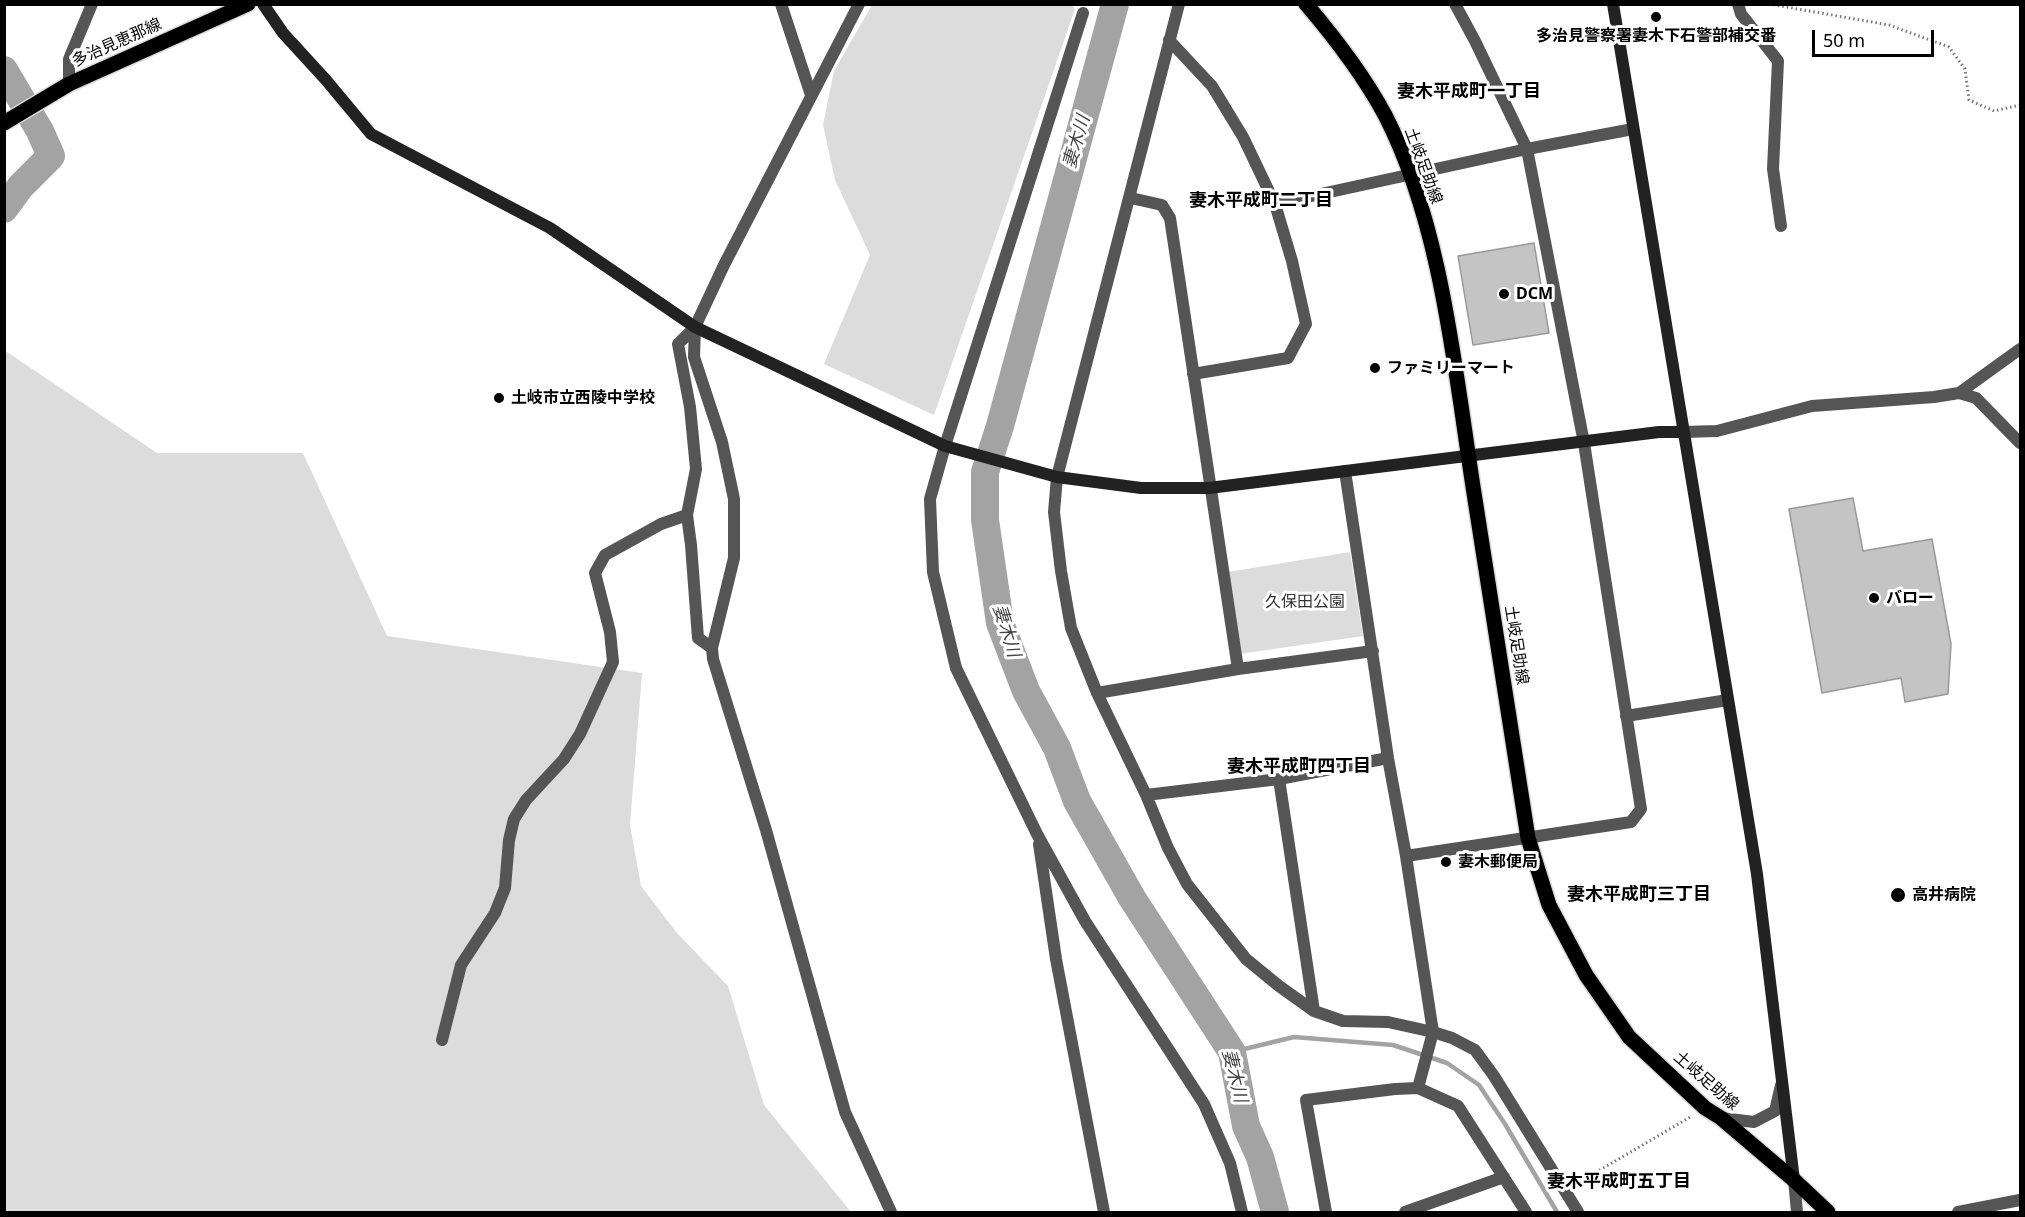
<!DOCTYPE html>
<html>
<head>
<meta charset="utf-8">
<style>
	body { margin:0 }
	#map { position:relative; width:2025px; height:1217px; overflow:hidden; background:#fff; font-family:"Noto Sans",sans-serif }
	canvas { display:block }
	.frame { position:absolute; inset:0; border:6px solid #000; pointer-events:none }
	.scale { position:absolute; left:1812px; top:30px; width:122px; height:27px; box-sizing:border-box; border:3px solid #000; border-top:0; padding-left:8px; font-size:18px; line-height:21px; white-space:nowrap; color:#000; -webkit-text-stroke:4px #fff; paint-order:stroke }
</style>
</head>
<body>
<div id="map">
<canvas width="2025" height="1217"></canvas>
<div class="frame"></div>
<div class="scale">50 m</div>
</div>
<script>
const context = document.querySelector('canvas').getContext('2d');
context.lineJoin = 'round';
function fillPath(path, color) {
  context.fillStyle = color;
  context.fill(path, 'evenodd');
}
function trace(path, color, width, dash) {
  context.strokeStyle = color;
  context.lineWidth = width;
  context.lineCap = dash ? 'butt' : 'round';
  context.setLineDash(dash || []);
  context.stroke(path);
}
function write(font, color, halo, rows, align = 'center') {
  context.font = font + ' "Noto Sans","Noto Sans JP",sans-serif';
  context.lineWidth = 6;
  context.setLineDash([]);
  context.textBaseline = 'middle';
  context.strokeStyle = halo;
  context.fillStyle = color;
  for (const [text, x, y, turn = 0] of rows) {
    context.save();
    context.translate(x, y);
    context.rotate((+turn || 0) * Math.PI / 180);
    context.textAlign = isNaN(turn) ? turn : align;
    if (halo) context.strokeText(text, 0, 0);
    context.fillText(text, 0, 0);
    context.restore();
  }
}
const green = new Path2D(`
	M 1072,5 L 1075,9 L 934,415 L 824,364 L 870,255 L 835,180 L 823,125 L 834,71 L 872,5 Z
	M 4,350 L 157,453 L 303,453 L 387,636 L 642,673 L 630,825 L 641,886 L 677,933 L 728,986 L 764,1105 L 851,1212 L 5,1212 Z
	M 1350,552 L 1363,636 L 1239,654 L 1228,572 Z`);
const stream = new Path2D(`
	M 1232,1052 L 1294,1037 L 1393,1045 L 1447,1063 L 1479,1085 L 1505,1124 L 1557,1212`);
const river = new Path2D(`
	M 1115,4 L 1000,426 L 985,472 L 985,520 L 1000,623 L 1026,691 L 1057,748 L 1077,801 L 1132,898 L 1232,1052 L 1246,1126 L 1260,1157 L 1275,1212
	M 4,70 L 40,131 L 51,156 L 21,186 L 4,209`);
const building = new Path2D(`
	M 1534,243 L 1549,333 L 1473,345 L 1458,256 Z
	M 1853,498 L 1863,551 L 1932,539 L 1951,644 L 1948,694 L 1905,702 L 1901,678 L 1822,693 L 1789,509 Z`);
const path = new Path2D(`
	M 1769,4 L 1889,25 L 1949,47 L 1965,69 L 1969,100 L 1994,111 L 2020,105
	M 1576,1184 L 1692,1116`);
const street = new Path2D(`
	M 781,4 L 811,95
	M 859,4 L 724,265 L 695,327 L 678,344 L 690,407 L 696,469 L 687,515 L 691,545 L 698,638 L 712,648 L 713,659 L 766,830 L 845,1112 L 891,1212
	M 1179,4 L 1057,477 L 1054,512 L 1061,571 L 1071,628 L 1097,693 L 1146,795 L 1168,848 L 1187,884 L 1246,959 L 1279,986 L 1314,1011 L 1343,1021 L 1388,1022 L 1433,1032 L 1452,1038 L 1475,1050 L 1494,1076 L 1578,1212
	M 1738,4 L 1741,14 L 1778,61 L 1773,169 L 1781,226
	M 1083,13 L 945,446 L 930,499 L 933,572 L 956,668 L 1037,834 L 1085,921 L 1204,1104 L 1230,1163 L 1242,1212
	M 1169,40 L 1212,86 L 1243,137 L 1275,204 L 1292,261 L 1306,324 L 1288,358 L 1193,374
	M 69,84 L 69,59 L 92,4
	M 1131,198 L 1162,205 L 1170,218 L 1238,669
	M 1275,204 L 1527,149 L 1633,129
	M 695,327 L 694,357 L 722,442 L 734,499 L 734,558 L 712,648
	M 1959,393 L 2020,349
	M 1683,432 L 1717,431 L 1812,406 L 1934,397 L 1959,393 L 1976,398 L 2020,443
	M 1345,471 L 1388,758 L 1406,856 L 1433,1032 L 1418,1088
	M 1097,693 L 1238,669 L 1373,651
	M 1626,716 L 1728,700
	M 1279,779 L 1314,1011
	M 1146,795 L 1279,779 L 1388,758
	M 1039,844 L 1056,959 L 1104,1212
	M 1406,856 L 1631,822 L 1641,809 L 1584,443 L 1527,149 L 1475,41 L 1455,4
	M 442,1040 L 461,965 L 495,913 L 505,888 L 509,840 L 514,819 L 526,800 L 564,759 L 580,734 L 613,662 L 610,632 L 595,573 L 605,555 L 661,524 L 687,515
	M 1721,1118 L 1754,1122 L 1775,1111 L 1781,1085
	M 1794,1180 L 1797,1212
	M 1326,1212 L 1306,1100 L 1395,1089 L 1418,1088 L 1458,1106 L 1526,1212
	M 1405,1212 L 1504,1177
	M 1958,1212 L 2020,1200`);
const secondary = new Path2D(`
	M 263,4 L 283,33 L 326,80 L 371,134 L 550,228 L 695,327 L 945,446 L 1057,477 L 1141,488 L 1209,488 L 1659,432 L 1683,432
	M 1613,4 L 1757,874 L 1794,1180`);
const primary = new Path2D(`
	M 1306,4 C 1335,38 1364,76 1385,115 C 1442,225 1455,372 1474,493 C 1492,608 1510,723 1528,838 L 1549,905 L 1586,975 L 1629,1037 L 1705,1108 L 1721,1118 L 1794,1180 L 1828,1212
	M 4,123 L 69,84 L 248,4`);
const markers = [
	[1656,17,6,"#000"],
	[1504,294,6,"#000"],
	[1375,368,6,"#000"],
	[499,398,6,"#000"],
	[1874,598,6,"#000"],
	[1446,862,6,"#000"],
	[1898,895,8,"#000"]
];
const poiNames = [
	["多治見警察署妻木下石警部補交番",1656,36,"center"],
	["DCM",1516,294],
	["ファミリーマート",1387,368],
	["土岐市立西陵中学校",511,398],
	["バロー",1886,598],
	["妻木郵便局",1458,862],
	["高井病院",1912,895]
];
const streetNames = [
	["多治見恵那線",117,43,-24],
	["土岐足助線",1423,166,70],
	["土岐足助線",1516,645,81],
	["土岐足助線",1706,1081,41]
];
const parkNames = [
	["久保田公園",1305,602]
];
const neighbourhoodNames = [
	["妻木平成町一丁目",1469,92],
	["妻木平成町二丁目",1261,201],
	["妻木平成町四丁目",1299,767],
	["妻木平成町三丁目",1639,895],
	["妻木平成町五丁目",1619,1182]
];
const waterNames = [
	["妻木川",1077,142,-74],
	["妻木川",1006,631,73],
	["妻木川",1234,1076,76]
];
fillPath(green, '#dcdcdc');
trace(stream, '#a3a3a3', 4.5);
trace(river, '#a3a3a3', 28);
fillPath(building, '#c4c4c4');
trace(building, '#999', 1.5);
trace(primary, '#dbdbdb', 18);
trace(path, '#777', 3, [1.5, 3]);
trace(street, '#555', 12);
trace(secondary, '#222', 12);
trace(primary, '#000', 15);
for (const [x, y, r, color] of markers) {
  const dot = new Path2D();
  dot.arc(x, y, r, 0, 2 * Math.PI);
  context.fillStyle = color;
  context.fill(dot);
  trace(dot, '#fff', 2);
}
write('bold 16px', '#000', '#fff', poiNames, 'left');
write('16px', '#000', '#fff', streetNames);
write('16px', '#333', '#fff', parkNames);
write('bold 18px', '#000', '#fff', neighbourhoodNames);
write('italic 18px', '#444', '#fff', waterNames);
</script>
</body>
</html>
